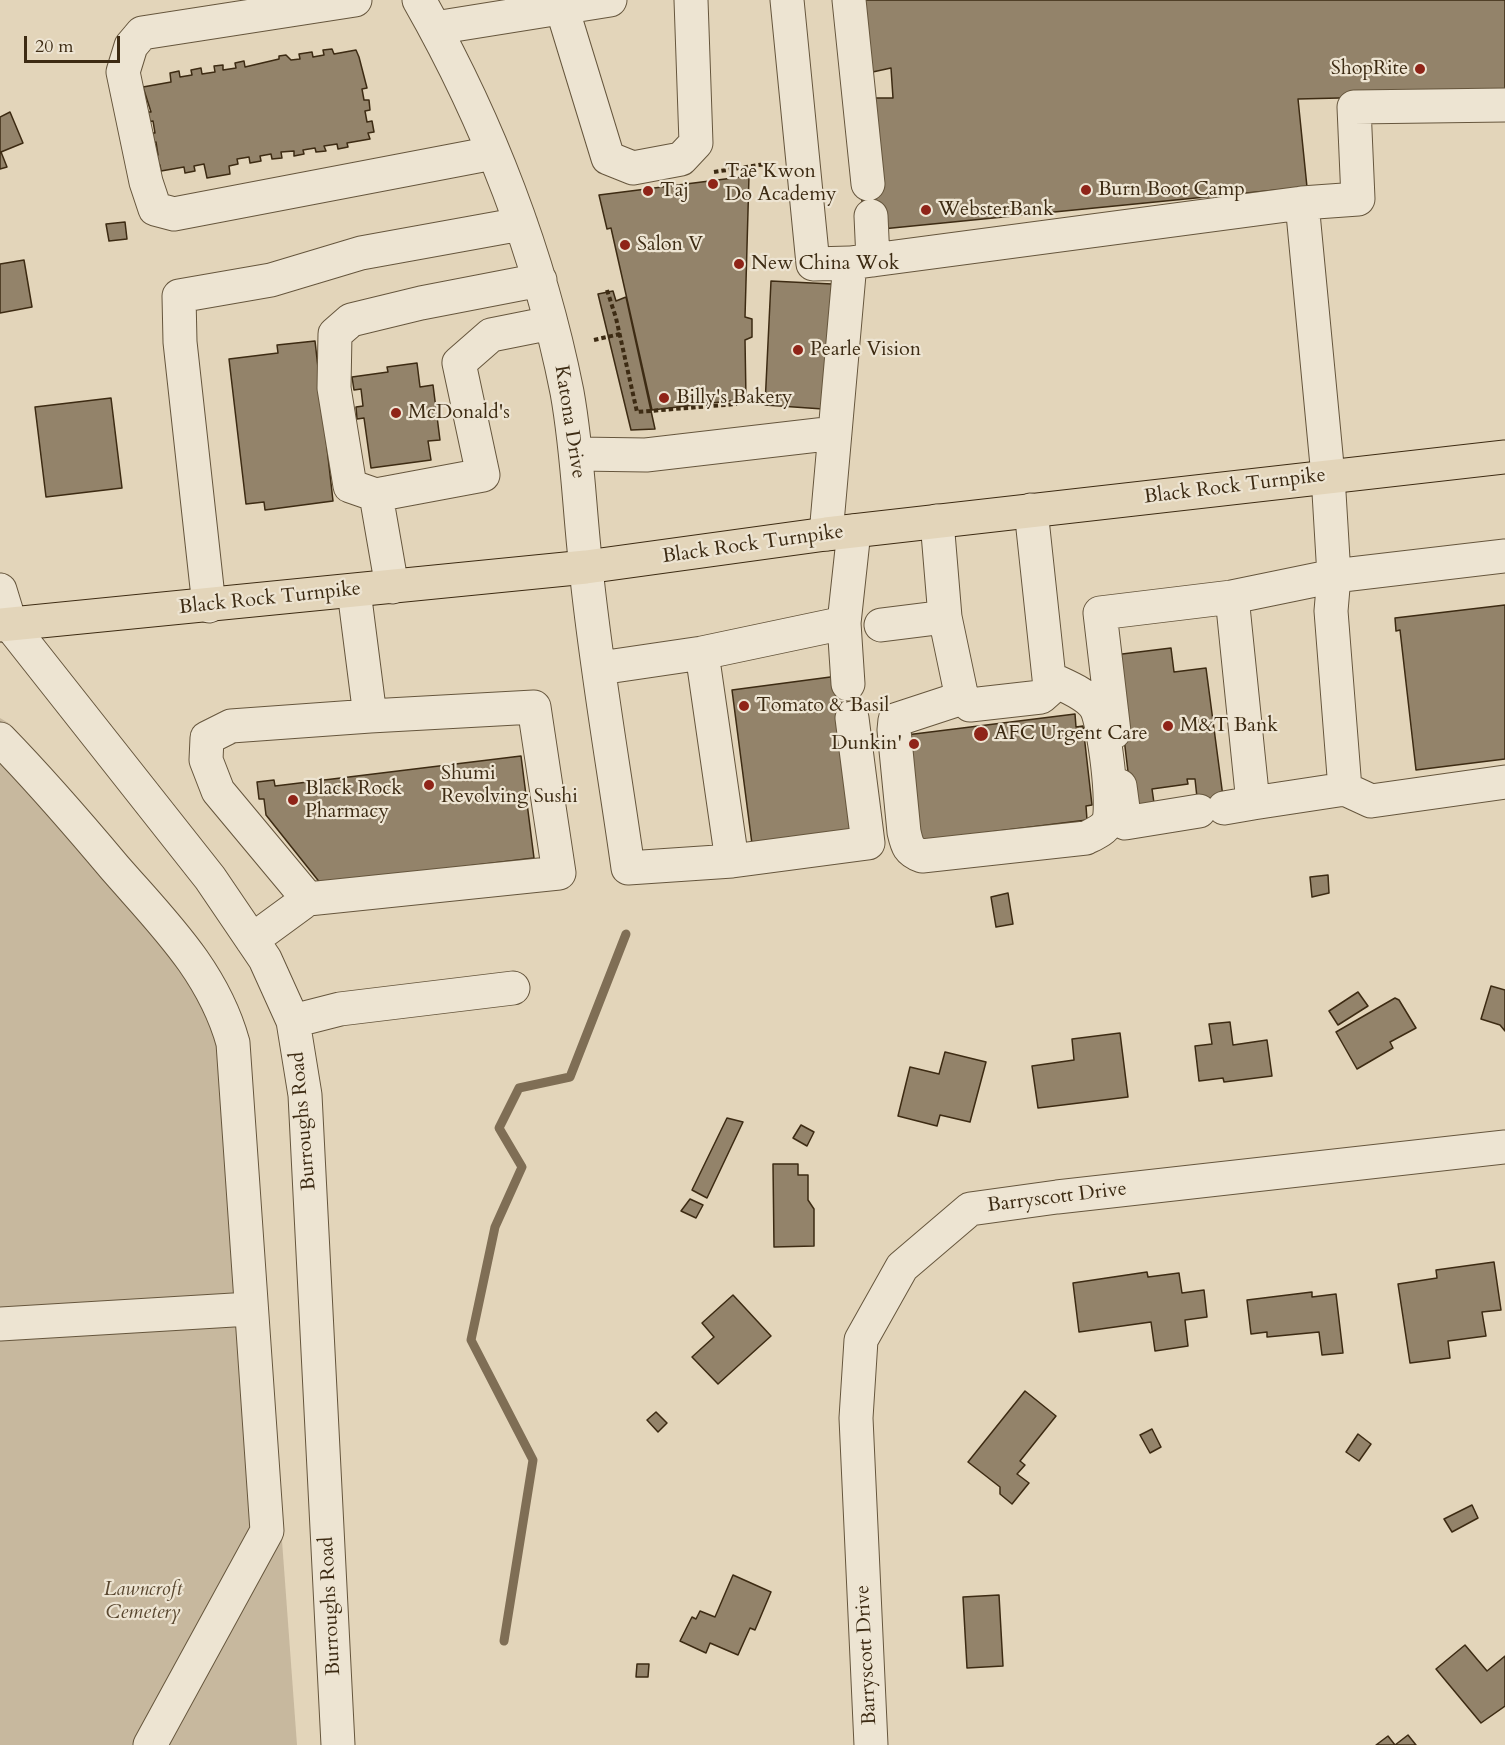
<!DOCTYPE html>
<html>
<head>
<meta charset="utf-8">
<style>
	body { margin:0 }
	#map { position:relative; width:1505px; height:1745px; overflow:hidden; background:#e3d5ba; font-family:Cardo,serif }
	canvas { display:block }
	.scale { position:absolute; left:24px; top:36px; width:96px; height:27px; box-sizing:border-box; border:3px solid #3d2b13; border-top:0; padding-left:8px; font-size:18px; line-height:21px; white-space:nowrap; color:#3d2b13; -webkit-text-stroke:4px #ede4d2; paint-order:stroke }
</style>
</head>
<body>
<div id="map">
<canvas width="1505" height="1745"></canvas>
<div class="scale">20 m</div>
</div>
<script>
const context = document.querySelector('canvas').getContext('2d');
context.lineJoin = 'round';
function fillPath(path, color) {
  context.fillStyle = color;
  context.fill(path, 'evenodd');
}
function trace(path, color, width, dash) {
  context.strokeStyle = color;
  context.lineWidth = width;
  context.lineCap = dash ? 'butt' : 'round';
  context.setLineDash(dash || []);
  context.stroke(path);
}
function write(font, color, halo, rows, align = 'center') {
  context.font = font + ' Cardo,serif';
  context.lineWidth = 4.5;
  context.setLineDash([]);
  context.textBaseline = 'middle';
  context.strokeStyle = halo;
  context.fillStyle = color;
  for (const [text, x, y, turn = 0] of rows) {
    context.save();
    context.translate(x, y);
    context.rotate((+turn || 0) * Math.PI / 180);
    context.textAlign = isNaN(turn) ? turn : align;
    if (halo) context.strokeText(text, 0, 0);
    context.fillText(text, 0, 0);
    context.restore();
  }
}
const green = new Path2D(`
	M 0,718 L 10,724 L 210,963 L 244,1023 L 297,1745 L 0,1745 Z`);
const stream = new Path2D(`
	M 504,1641 L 533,1460 L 471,1340 L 495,1227 L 522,1167 L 499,1128 L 519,1088 L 570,1077 L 626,934`);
const building = new Path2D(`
	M 860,0 L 1505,0 L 1505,94 L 1298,99 L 1307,187 L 882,229 L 863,217 L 861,185 L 869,98 L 893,98 L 891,68 L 868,73 Z
	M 332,49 L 334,54 L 356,50 L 359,57 L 367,88 L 362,89 L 364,100 L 369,100 L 370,110 L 365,111 L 367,122 L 372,121 L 374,132 L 368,133 L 370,139 L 347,143 L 348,147 L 338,149 L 337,144 L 324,146 L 326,151 L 316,152 L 315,148 L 303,150 L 304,154 L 294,156 L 294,151 L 281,152 L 282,158 L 272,159 L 271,154 L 260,156 L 261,161 L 250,163 L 249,157 L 237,159 L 238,164 L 229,166 L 230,174 L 207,178 L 204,164 L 194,166 L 195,171 L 185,173 L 184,167 L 161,171 L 160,165 L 155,165 L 153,155 L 158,155 L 156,142 L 152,143 L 150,133 L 155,133 L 153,121 L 148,122 L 147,112 L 151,112 L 143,87 L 171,82 L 170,73 L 179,71 L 180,77 L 192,75 L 191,70 L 201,68 L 202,74 L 215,72 L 214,66 L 223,65 L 223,70 L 236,68 L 235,63 L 244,61 L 245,67 L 279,59 L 279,56 L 286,55 L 291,60 L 300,59 L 299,54 L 312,52 L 313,57 L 324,55 L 323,50 Z
	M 10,112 L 23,143 L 1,152 L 7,167 L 0,169 L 0,117 Z
	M 749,176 L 745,317 L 752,319 L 752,337 L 745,340 L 746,399 L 652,410 L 611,228 L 607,229 L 599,195 Z
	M 125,222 L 127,239 L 109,241 L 106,224 Z
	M 24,260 L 32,307 L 0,313 L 0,264 Z
	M 771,281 L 832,284 L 823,409 L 765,405 Z
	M 613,291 L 616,301 L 626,297 L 655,429 L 631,430 L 598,294 Z
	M 315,341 L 333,501 L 265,510 L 264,502 L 246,504 L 229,359 L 278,353 L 277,345 Z
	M 417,363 L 420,387 L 433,385 L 440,440 L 428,441 L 431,460 L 371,468 L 364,418 L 357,419 L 356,407 L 363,406 L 361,389 L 354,390 L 352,377 L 388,372 L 387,367 Z
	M 111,398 L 122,488 L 46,497 L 35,407 Z
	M 1505,605 L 1505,759 L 1416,770 L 1400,630 L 1396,631 L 1395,618 Z
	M 1171,648 L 1174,672 L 1206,668 L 1225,812 L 1199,816 L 1195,779 L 1187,779 L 1188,784 L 1152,789 L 1154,803 L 1132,805 L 1114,655 Z
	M 838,676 L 857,683 L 862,718 L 858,831 L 752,844 L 732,690 Z
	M 1075,714 L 1076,727 L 1083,726 L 1092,805 L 1086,806 L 1087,820 L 911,842 L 898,736 Z
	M 521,756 L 534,858 L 321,884 L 266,815 L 264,799 L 259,799 L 257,782 L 274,780 L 275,786 Z
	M 1328,875 L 1329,893 L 1312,897 L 1310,877 Z
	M 1008,893 L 1013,924 L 996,927 L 991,897 Z
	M 1491,986 L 1505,990 L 1505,1031 L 1500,1025 L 1481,1019 Z
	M 1358,992 L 1368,1006 L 1338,1025 L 1329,1011 Z
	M 1395,998 L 1399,1000 L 1416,1028 L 1390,1042 L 1393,1048 L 1357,1069 L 1336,1032 Z
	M 1230,1022 L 1233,1045 L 1267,1040 L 1272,1076 L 1224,1082 L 1223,1078 L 1199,1081 L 1195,1046 L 1212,1044 L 1209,1024 Z
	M 1120,1033 L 1128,1097 L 1038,1108 L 1032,1066 L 1074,1060 L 1072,1039 Z
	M 945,1052 L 986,1062 L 970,1122 L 940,1115 L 937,1126 L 898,1116 L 910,1067 L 939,1074 Z
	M 727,1118 L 743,1122 L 707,1198 L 692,1190 Z
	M 801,1125 L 814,1132 L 807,1146 L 793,1138 Z
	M 773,1164 L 798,1164 L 798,1175 L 808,1175 L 808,1200 L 814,1209 L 814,1246 L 774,1247 Z
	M 690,1199 L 703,1205 L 696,1218 L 681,1211 Z
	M 1494,1262 L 1501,1310 L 1482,1312 L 1486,1336 L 1448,1341 L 1450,1358 L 1410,1363 L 1398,1284 L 1437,1278 L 1436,1270 Z
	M 1147,1272 L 1148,1277 L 1179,1273 L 1182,1293 L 1204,1290 L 1207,1317 L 1185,1320 L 1188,1346 L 1155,1351 L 1151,1322 L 1079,1332 L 1073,1283 Z
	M 1312,1292 L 1312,1297 L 1336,1294 L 1343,1353 L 1322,1355 L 1319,1332 L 1267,1337 L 1267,1332 L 1251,1334 L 1247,1300 Z
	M 733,1295 L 771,1336 L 718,1384 L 692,1357 L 714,1337 L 702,1323 Z
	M 1025,1391 L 1056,1416 L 1020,1461 L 1025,1465 L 1017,1474 L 1029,1483 L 1012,1504 L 1000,1494 L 1000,1487 L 968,1462 Z
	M 656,1412 L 667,1423 L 658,1432 L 647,1420 Z
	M 1152,1429 L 1161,1447 L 1150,1453 L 1140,1435 Z
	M 1358,1434 L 1371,1444 L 1359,1461 L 1346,1452 Z
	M 1472,1505 L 1478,1518 L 1452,1532 L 1444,1519 Z
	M 733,1575 L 771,1592 L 755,1630 L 750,1628 L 738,1655 L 710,1643 L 706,1653 L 680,1641 L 692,1617 L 696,1619 L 700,1611 L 715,1617 Z
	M 999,1595 L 1003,1666 L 967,1668 L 963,1597 Z
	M 1465,1645 L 1487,1671 L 1505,1656 L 1505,1706 L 1481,1723 L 1436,1669 Z
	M 637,1664 L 649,1664 L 648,1677 L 636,1677 Z
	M 1408,1735 L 1416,1745 L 1395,1745 Z
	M 1388,1736 L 1395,1745 L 1376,1745 Z`);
const path = new Path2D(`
	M 714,172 L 772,163
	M 607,290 L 616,318 L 637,412 L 737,404
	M 594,340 L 620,334`);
const minor = new Path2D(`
	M 355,0 L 142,33 L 131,46 L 123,72 L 146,182 L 155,209 L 174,214 L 493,153
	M 419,0 C 488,121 540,256 567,392 C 578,453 579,507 586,568 C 596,668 614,768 628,868 L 732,861 L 868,843 L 852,718
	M 787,0 L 813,264 L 850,263
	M 849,0 L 868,184
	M 562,8 L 608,158 L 633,168 L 681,159 L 696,143 L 691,0
	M 435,28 L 610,0
	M 1302,203 L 1358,199 L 1354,107 L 1505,105
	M 871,216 L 873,260
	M 540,280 L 421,303 L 351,320 L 335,334 L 334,388 L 350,486 L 376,495 L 483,475 L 459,363 L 491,335 L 551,323
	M 578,454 L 646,455 L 835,433
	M 376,495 L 392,587
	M 937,521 L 945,617 L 962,698 L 970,705 L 1041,697 L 1050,689 L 1049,678 L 1031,510
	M 826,534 L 850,263 L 1302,203 L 1328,476 L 1334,576 L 1331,611 L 1345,789 L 1253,803 L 1232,597 L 1334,576 L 1505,556
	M 0,590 L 11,626 L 210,878 L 265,959 L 293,1021 L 305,1095 L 338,1745
	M 354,591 L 370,716 L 231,726 L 207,738 L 206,760 L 218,791 L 308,899 L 559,873 L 534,707 L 370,716
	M 209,606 L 180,342 L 179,296 L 271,280 L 361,253 L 521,224
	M 881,625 L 945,617
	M 600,668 L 702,653
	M 848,684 L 844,623 L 854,531
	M 962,698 L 895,720 L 894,730 L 904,832 C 907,845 908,851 922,856 L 1086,838 C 1094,834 1104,830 1108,822 C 1115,807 1104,723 1096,708 C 1088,694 1063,685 1049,678
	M 1114,732 L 1100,613 L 1232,597
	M 0,739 C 40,780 78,824 115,868 C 163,923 213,971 233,1043 L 267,1531 L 150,1745
	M 1120,786 L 1125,823 L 1199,811
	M 1345,789 L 1371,801 L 1505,782
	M 1224,808 L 1253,803
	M 732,861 L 702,653 L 844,623
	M 252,940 L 308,899
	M 293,1021 L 340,1009 L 513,988
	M 0,1324 L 250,1309
	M 871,1745 L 856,1418 L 861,1340 L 902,1267 L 970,1209 L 1057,1197 L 1505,1147`);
const major = new Path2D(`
	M 0,625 L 586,567 L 826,534 L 1505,457`);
const markers = [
	[1420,69,6,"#8f2418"],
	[713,184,6,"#8f2418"],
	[1086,190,6,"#8f2418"],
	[648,191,6,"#8f2418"],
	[926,210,6,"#8f2418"],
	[625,245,6,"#8f2418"],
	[739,264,6,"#8f2418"],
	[798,350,6,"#8f2418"],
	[664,398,6,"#8f2418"],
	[396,413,6,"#8f2418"],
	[744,706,6,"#8f2418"],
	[1168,726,6,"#8f2418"],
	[981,734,8,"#8f2418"],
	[914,744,6,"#8f2418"],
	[429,785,6,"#8f2418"],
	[293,800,6,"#8f2418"]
];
const poiNames = [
	["ShopRite",1408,69,"right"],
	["Tae Kwon",725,172],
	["Do Academy",725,195],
	["Burn Boot Camp",1098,190],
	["Taj",660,191],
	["WebsterBank",938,210],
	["Salon V",637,245],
	["New China Wok",751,264],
	["Pearle Vision",810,350],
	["Billy's Bakery",676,398],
	["McDonald's",408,413],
	["Tomato & Basil",756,706],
	["M&T Bank",1180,726],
	["AFC Urgent Care",994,734],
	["Dunkin'",902,744,"right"],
	["Shumi",441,774],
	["Revolving Sushi",441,797],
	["Black Rock",305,789],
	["Pharmacy",305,812]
];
const streetNames = [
	["Katona Drive",569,422,81],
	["Black Rock Turnpike",1235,487,-7],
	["Black Rock Turnpike",753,545,-8],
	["Black Rock Turnpike",270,599,-6],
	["Burroughs Road",304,1121,-95],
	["Barryscott Drive",1057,1198,-7],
	["Burroughs Road",331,1606,-93],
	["Barryscott Drive",867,1655,-93]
];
const parkNames = [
	["Lawncroft",143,1590],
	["Cemetery",143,1613]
];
fillPath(green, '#c7b89e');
trace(stream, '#7f6e55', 9);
fillPath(building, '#93836a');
trace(building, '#3d2b13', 1.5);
trace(minor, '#66563d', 35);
trace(major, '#3d2b13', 35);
trace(path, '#3d2b13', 4, [4.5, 3]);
trace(minor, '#ede4d2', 33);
trace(major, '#e3d5ba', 33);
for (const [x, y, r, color] of markers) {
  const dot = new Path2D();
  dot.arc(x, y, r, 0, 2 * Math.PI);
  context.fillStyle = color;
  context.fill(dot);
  trace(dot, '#ede4d2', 2);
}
write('20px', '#3d2b13', '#ede4d2', poiNames, 'left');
write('20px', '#3d2b13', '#ede4d2', streetNames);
write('italic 20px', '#59472f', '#ede4d2', parkNames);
</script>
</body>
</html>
